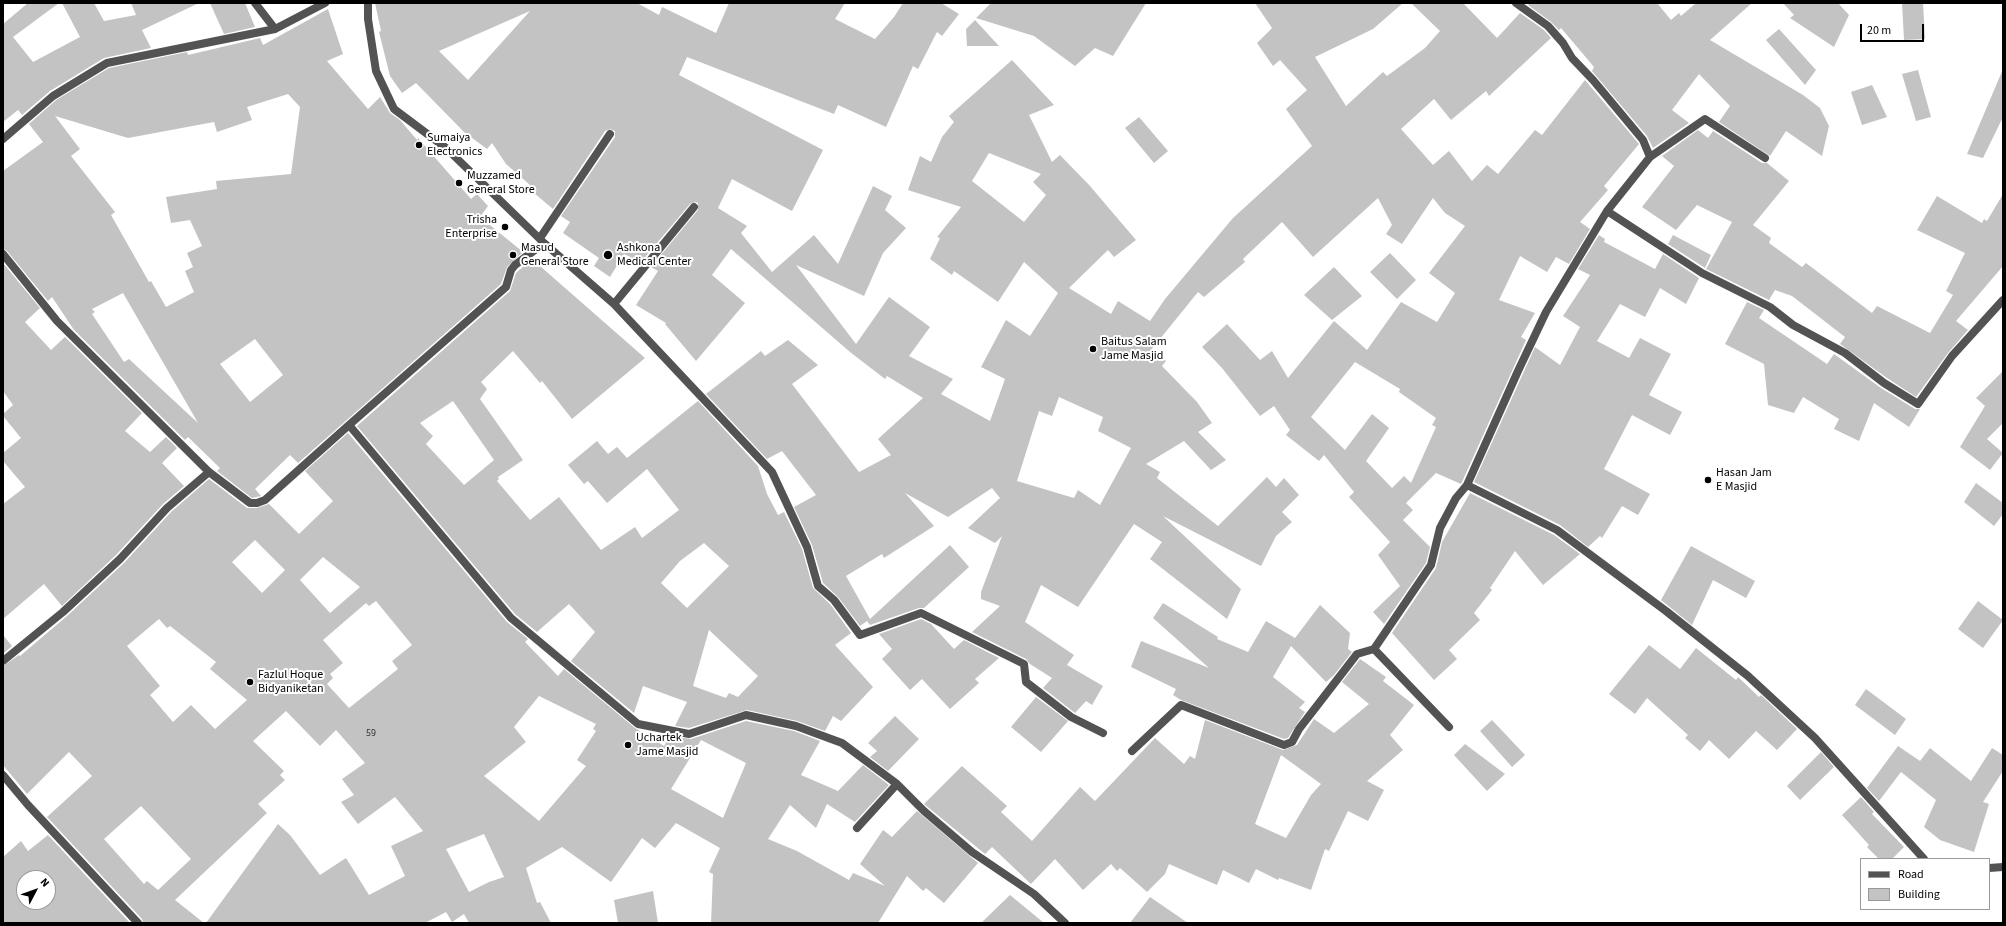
<!DOCTYPE html>
<html>
<head>
<meta charset="utf-8">
<style>
	body { margin:0 }
	#map { position:relative; width:2006px; height:926px; overflow:hidden; background:#fff; font-family:"Source Sans 3",sans-serif }
	canvas { display:block }
	.frame { position:absolute; inset:0; border:4px solid #000; pointer-events:none }
	.legend { position:absolute; left:1860px; top:858px; width:130px; height:52px; box-sizing:border-box; background:#fff; border:1px solid #999; margin:0; padding:5px 7px; list-style:none; font-size:12px; color:#000 }
	.legend li { display:flex; align-items:center; gap:8px; height:20px }
	.legend b { width:20px; border:1px solid #999 }
	.north { position:absolute; left:16px; top:870px; width:40px; height:40px; box-sizing:border-box; background:#fff; border:1px solid #999; border-radius:50%; rotate:49deg; font-size:11px; font-weight:700; line-height:16px; text-align:center; color:#000 }
	.north::after { content:''; display:block; margin:auto; width:14px; height:18px; background:#000; clip-path:polygon(50% 0,100% 100%,50% 72%,0 100%) }
	.scale { position:absolute; left:1860px; top:24px; width:64px; height:18px; box-sizing:border-box; border:2px solid #000; border-top:0; padding-left:5px; font-size:12px; line-height:14px; white-space:nowrap; color:#000; -webkit-text-stroke:3px #fff; paint-order:stroke }
</style>
</head>
<body>
<div id="map">
<canvas width="2006" height="926"></canvas>
<div class="frame"></div>
<ul class="legend">
<li><b style="height:5px;background:#535353"></b>Road</li>
<li><b style="height:11px;background:#c3c3c3"></b>Building</li>
</ul>
<div class="north">N</div>
<div class="scale">20 m</div>
</div>
<script>
const context = document.querySelector('canvas').getContext('2d');
context.lineJoin = 'round';
function fillPath(path, color) {
  context.fillStyle = color;
  context.fill(path, 'evenodd');
}
function trace(path, color, width, dash) {
  context.strokeStyle = color;
  context.lineWidth = width;
  context.lineCap = dash ? 'butt' : 'round';
  context.setLineDash(dash || []);
  context.stroke(path);
}
function write(font, color, halo, rows, align = 'center') {
  context.font = font + ' "Source Sans 3",sans-serif';
  context.lineWidth = 4;
  context.setLineDash([]);
  context.textBaseline = 'middle';
  context.strokeStyle = halo;
  context.fillStyle = color;
  for (const [text, x, y, turn = 0] of rows) {
    context.save();
    context.translate(x, y);
    context.rotate((+turn || 0) * Math.PI / 180);
    context.textAlign = isNaN(turn) ? turn : align;
    if (halo) context.strokeText(text, 0, 0);
    context.fillText(text, 0, 0);
    context.restore();
  }
}
const building = new Path2D(`
	M 28,3 L 59,3 L 13,37 L 33,62 L 80,37 L 62,3 L 94,3 L 104,21 L 136,15 L 131,3 L 199,3 L 142,30 L 151,48 L 104,58 L 50,91 L 22,115 L 18,110 L 3,122 L 3,24 Z
	M 210,3 L 245,3 L 255,27 L 224,34 Z
	M 375,3 L 637,3 L 659,15 L 662,7 L 716,33 L 729,3 L 845,3 L 835,19 L 875,39 L 894,17 L 903,3 L 941,3 L 959,14 L 942,36 L 937,32 L 918,69 L 913,66 L 886,127 L 838,105 L 834,114 L 687,57 L 679,75 L 823,150 L 792,211 L 732,179 L 718,208 L 747,226 L 741,233 L 772,272 L 814,235 L 838,264 L 873,186 L 892,196 L 885,210 L 906,228 L 883,253 L 864,296 L 796,265 L 856,344 L 889,297 L 930,327 L 909,356 L 953,379 L 941,394 L 990,421 L 1005,379 L 981,367 L 1006,320 L 1030,336 L 1058,293 L 1024,262 L 998,302 L 954,271 L 952,275 L 930,259 L 940,238 L 937,237 L 961,207 L 908,190 L 920,156 L 931,162 L 942,137 L 954,122 L 949,116 L 1012,60 L 1054,105 L 1029,115 L 1052,162 L 1060,155 L 1090,186 L 1136,240 L 1114,257 L 1108,250 L 1069,288 L 1111,314 L 1118,301 L 1150,321 L 1165,299 L 1233,218 L 1312,146 L 1286,109 L 1307,90 L 1280,60 L 1273,66 L 1257,43 L 1272,28 L 1255,3 L 1403,3 L 1373,29 L 1315,57 L 1346,106 L 1383,72 L 1387,76 L 1425,48 L 1440,31 L 1411,3 L 1463,3 L 1497,38 L 1520,13 L 1544,30 L 1551,38 L 1489,96 L 1486,91 L 1451,120 L 1434,99 L 1401,129 L 1433,165 L 1449,151 L 1472,181 L 1487,165 L 1498,174 L 1535,130 L 1542,135 L 1585,80 L 1639,144 L 1604,186 L 1608,190 L 1580,222 L 1590,229 L 1569,264 L 1556,257 L 1547,272 L 1520,256 L 1499,300 L 1535,313 L 1521,337 L 1526,340 L 1462,482 L 1461,484 L 1436,473 L 1406,503 L 1413,510 L 1403,520 L 1430,547 L 1426,563 L 1384,624 L 1373,612 L 1400,586 L 1378,555 L 1390,542 L 1349,497 L 1354,492 L 1324,455 L 1319,461 L 1286,435 L 1290,430 L 1274,406 L 1260,416 L 1222,368 L 1202,347 L 1227,324 L 1260,360 L 1272,351 L 1288,378 L 1334,321 L 1367,350 L 1401,302 L 1437,322 L 1455,293 L 1429,273 L 1465,226 L 1445,213 L 1433,198 L 1402,244 L 1386,234 L 1392,225 L 1378,198 L 1313,257 L 1282,222 L 1243,259 L 1245,262 L 1204,297 L 1198,292 L 1151,350 L 1166,361 L 1162,366 L 1197,402 L 1212,423 L 1198,432 L 1226,460 L 1211,470 L 1184,441 L 1146,464 L 1160,472 L 1157,478 L 1218,526 L 1267,477 L 1276,487 L 1284,478 L 1299,495 L 1282,512 L 1292,522 L 1276,536 L 1261,566 L 1163,516 L 1241,589 L 1227,619 L 1150,559 L 1162,542 L 1134,524 L 1078,607 L 1041,585 L 1025,622 L 1074,655 L 1067,665 L 1103,686 L 1092,705 L 1086,701 L 1075,713 L 1043,688 L 1052,678 L 1030,664 L 1026,659 L 972,632 L 1000,606 L 981,599 L 981,592 L 1002,536 L 995,543 L 968,528 L 1000,498 L 992,488 L 948,517 L 905,493 L 934,526 L 884,558 L 882,554 L 846,576 L 870,619 L 950,545 L 969,567 L 924,608 L 919,608 L 870,625 L 867,621 L 860,626 L 838,597 L 823,583 L 812,545 L 794,507 L 816,495 L 782,451 L 767,459 L 706,394 L 761,351 L 765,356 L 788,340 L 818,365 L 792,384 L 859,472 L 891,455 L 878,439 L 923,398 L 887,376 L 885,379 L 850,352 L 731,249 L 712,275 L 745,303 L 696,361 L 665,324 L 666,323 L 636,305 L 658,271 L 651,267 L 698,210 L 698,203 L 695,202 L 690,204 L 641,262 L 624,254 L 610,277 L 594,266 L 599,258 L 563,233 L 570,222 L 561,216 L 615,137 L 615,131 L 610,129 L 605,131 L 553,209 L 528,188 L 530,185 L 506,164 L 492,143 L 487,149 L 464,132 L 416,83 L 402,93 L 390,76 L 379,32 L 381,31 ZM 530,11 L 468,80 L 439,51 ZM 989,153 L 1041,174 L 1033,182 L 1046,195 L 1024,222 L 972,181 ZM 1355,362 L 1400,389 L 1399,392 L 1436,418 L 1432,425 L 1436,427 L 1411,483 L 1404,476 L 1392,488 L 1366,461 L 1389,428 L 1372,414 L 1345,450 L 1311,417 ZM 1059,397 L 1103,417 L 1098,431 L 1131,448 L 1100,505 L 1078,490 L 1074,498 L 1017,481 L 1039,411 L 1052,416 Z
	M 991,3 L 1146,3 L 1113,56 L 1095,48 L 1075,66 L 1034,36 L 976,18 Z
	M 1530,3 L 1657,3 L 1671,20 L 1679,13 L 1681,16 L 1696,3 L 1752,3 L 1710,40 L 1803,95 L 1820,108 L 1829,126 L 1822,156 L 1786,131 L 1770,156 L 1719,122 L 1730,106 L 1699,74 L 1672,110 L 1689,123 L 1653,148 L 1647,136 L 1592,71 L 1594,67 L 1561,28 L 1559,30 L 1551,22 L 1528,5 Z
	M 1783,3 L 1838,3 L 1849,15 L 1834,47 L 1790,18 L 1794,15 Z
	M 1902,3 L 1923,3 L 1925,39 L 1904,40 Z
	M 328,9 L 343,54 L 327,61 L 368,109 L 380,97 L 390,113 L 400,120 L 417,140 L 418,138 L 471,199 L 477,194 L 488,206 L 480,217 L 523,252 L 507,267 L 501,284 L 298,463 L 290,455 L 255,489 L 261,496 L 252,498 L 217,471 L 220,468 L 188,437 L 185,440 L 74,330 L 52,297 L 48,301 L 7,251 L 3,249 L 3,171 L 43,142 L 29,124 L 56,100 L 109,68 L 187,52 L 188,55 L 260,38 L 263,45 ZM 288,94 L 300,107 L 291,174 L 216,181 L 217,189 L 166,197 L 171,223 L 190,220 L 202,246 L 187,253 L 193,267 L 185,271 L 194,292 L 166,307 L 151,281 L 149,282 L 111,215 L 115,212 L 71,156 L 80,149 L 55,116 L 128,138 L 214,122 L 217,132 L 252,120 L 247,107 ZM 123,293 L 198,423 L 129,359 L 124,362 L 92,314 L 95,312 L 92,309 ZM 255,339 L 283,375 L 250,402 L 220,364 Z
	M 975,20 L 999,46 L 967,46 L 966,29 Z
	M 1779,29 L 1816,70 L 1805,85 L 1766,40 Z
	M 2003,69 L 2003,117 L 1983,158 L 1967,154 Z
	M 1918,70 L 1931,117 L 1916,121 L 1902,74 Z
	M 1872,85 L 1887,117 L 1862,125 L 1851,92 Z
	M 1139,117 L 1168,151 L 1154,163 L 1125,128 Z
	M 1698,130 L 1708,138 L 1713,131 L 1762,163 L 1767,163 L 1789,181 L 1753,225 L 1771,238 L 1769,243 L 1802,267 L 1806,263 L 1872,313 L 1877,306 L 1930,333 L 1953,295 L 1946,291 L 1965,253 L 1917,230 L 1937,196 L 1982,223 L 1984,219 L 1987,221 L 2003,194 L 2003,266 L 1956,321 L 1968,330 L 1948,353 L 1916,397 L 1887,378 L 1840,344 L 1845,337 L 1792,296 L 1775,290 L 1769,300 L 1706,269 L 1732,222 L 1697,205 L 1676,230 L 1642,207 L 1674,166 L 1662,156 Z
	M 1599,235 L 1605,239 L 1604,242 L 1655,269 L 1663,254 L 1699,278 L 1686,304 L 1660,288 L 1645,317 L 1620,304 L 1597,341 L 1629,358 L 1640,338 L 1671,354 L 1649,395 L 1682,412 L 1670,435 L 1632,415 L 1604,469 L 1650,494 L 1638,515 L 1622,506 L 1602,538 L 1600,536 L 1588,547 L 1560,525 L 1474,482 L 1535,347 L 1560,365 L 1580,327 L 1563,316 L 1590,275 L 1578,269 Z
	M 1673,235 L 1711,255 L 1705,268 L 1668,244 Z
	M 1390,253 L 1416,280 L 1397,299 L 1370,272 Z
	M 532,259 L 645,358 L 572,419 L 542,381 L 540,383 L 513,351 L 481,382 L 487,389 L 480,399 L 523,460 L 498,477 L 499,479 L 497,481 L 530,520 L 559,497 L 601,550 L 635,527 L 642,538 L 679,510 L 647,469 L 607,503 L 588,481 L 584,484 L 568,465 L 597,441 L 608,454 L 617,447 L 627,458 L 698,401 L 758,466 L 767,494 L 778,515 L 784,512 L 802,549 L 813,588 L 830,604 L 851,633 L 835,645 L 873,687 L 841,721 L 833,716 L 825,731 L 797,721 L 747,710 L 689,728 L 675,726 L 687,702 L 643,686 L 634,713 L 571,661 L 595,632 L 569,604 L 537,632 L 515,614 L 357,426 L 510,291 L 516,273 ZM 453,401 L 494,460 L 464,485 L 426,444 L 433,436 L 420,423 ZM 704,543 L 729,566 L 687,608 L 661,583 L 680,561 ZM 709,630 L 758,676 L 738,697 L 729,693 L 726,698 L 693,686 Z
	M 3,263 L 40,308 L 25,322 L 51,350 L 65,337 L 142,413 L 125,431 L 150,452 L 166,437 L 177,448 L 162,463 L 184,486 L 163,504 L 116,555 L 62,606 L 44,584 L 3,619 L 3,504 L 25,487 L 3,461 L 3,453 L 21,438 L 3,416 L 3,414 L 13,405 L 3,391 Z
	M 1334,267 L 1362,296 L 1332,320 L 1304,295 Z
	M 1747,302 L 1764,310 L 1759,318 L 1827,364 L 1834,354 L 1881,388 L 1915,409 L 1920,409 L 1909,427 L 1874,403 L 1859,441 L 1834,429 L 1839,419 L 1803,397 L 1794,413 L 1768,405 L 1764,364 L 1725,344 Z
	M 2003,371 L 2003,423 L 1987,439 L 2003,453 L 1990,470 L 1960,447 L 1985,406 L 1976,398 Z
	M 348,433 L 507,622 L 528,639 L 525,642 L 558,676 L 564,669 L 635,728 L 664,746 L 670,736 L 691,739 L 746,721 L 794,731 L 820,741 L 801,775 L 838,791 L 863,765 L 889,785 L 855,822 L 827,804 L 816,828 L 790,805 L 768,839 L 797,851 L 849,880 L 853,873 L 885,886 L 860,864 L 883,830 L 892,837 L 917,811 L 978,863 L 944,903 L 926,888 L 923,891 L 907,876 L 878,923 L 711,923 L 713,874 L 709,872 L 720,848 L 676,823 L 655,848 L 642,838 L 611,882 L 562,847 L 526,868 L 537,903 L 540,902 L 551,923 L 469,923 L 464,914 L 452,922 L 446,912 L 425,923 L 206,923 L 278,824 L 290,835 L 320,875 L 346,858 L 369,895 L 405,876 L 391,846 L 423,831 L 395,797 L 358,824 L 341,802 L 354,795 L 342,779 L 365,763 L 336,730 L 320,746 L 286,711 L 253,741 L 284,771 L 280,775 L 285,780 L 258,804 L 267,813 L 175,900 L 204,923 L 143,923 L 142,919 L 47,817 L 92,776 L 69,752 L 27,794 L 3,765 L 3,666 L 19,655 L 20,656 L 67,616 L 124,563 L 171,512 L 209,479 L 247,508 L 257,508 L 269,504 L 299,534 L 333,501 L 305,471 ZM 255,540 L 285,570 L 262,593 L 232,562 ZM 323,557 L 360,587 L 330,613 L 300,580 ZM 376,601 L 412,645 L 392,661 L 398,669 L 349,708 L 327,684 L 333,678 L 330,674 L 343,663 L 323,640 L 366,603 L 369,606 ZM 159,619 L 167,628 L 170,626 L 216,662 L 210,669 L 247,700 L 215,729 L 191,705 L 173,722 L 150,695 L 160,686 L 127,646 ZM 539,696 L 596,724 L 593,729 L 596,731 L 577,760 L 586,766 L 539,821 L 484,776 L 526,742 L 514,727 ZM 701,740 L 746,763 L 723,818 L 671,789 ZM 141,806 L 191,859 L 158,890 L 147,881 L 144,884 L 104,839 ZM 484,834 L 504,877 L 489,882 L 469,892 L 446,849 Z
	M 1976,483 L 2003,503 L 2003,514 L 1994,526 L 1964,502 Z
	M 1470,493 L 1554,535 L 1580,554 L 1543,585 L 1515,551 L 1490,588 L 1492,590 L 1474,613 L 1480,620 L 1449,650 L 1457,659 L 1434,680 L 1392,633 L 1436,568 L 1442,542 Z
	M 1691,546 L 1755,581 L 1746,598 L 1713,580 L 1692,625 L 1661,600 Z
	M 1978,601 L 2003,620 L 1983,648 L 1958,629 Z
	M 1163,603 L 1218,637 L 1217,639 L 1248,652 L 1266,621 L 1295,638 L 1320,605 L 1350,633 L 1348,649 L 1352,652 L 1334,675 L 1326,682 L 1291,646 L 1273,677 L 1305,702 L 1299,708 L 1305,712 L 1288,738 L 1284,739 L 1181,700 L 1173,695 L 1176,689 L 1131,667 L 1141,641 L 1209,668 L 1153,618 Z
	M 921,619 L 931,624 L 954,649 L 964,640 L 999,658 L 975,679 L 979,683 L 950,709 L 922,679 L 910,690 L 882,659 L 892,649 L 879,634 Z
	M 3,635 L 12,646 L 3,654 Z
	M 1649,645 L 1680,669 L 1696,648 L 1736,680 L 1738,677 L 1759,697 L 1761,695 L 1797,729 L 1777,750 L 1756,731 L 1729,759 L 1709,740 L 1700,751 L 1685,738 L 1688,735 L 1647,698 L 1635,714 L 1609,694 Z
	M 1360,659 L 1386,677 L 1383,681 L 1414,705 L 1390,735 L 1403,750 L 1367,781 L 1384,790 L 1368,821 L 1348,811 L 1329,851 L 1325,849 L 1311,890 L 1279,878 L 1278,880 L 1256,869 L 1249,883 L 1223,870 L 1217,885 L 1169,864 L 1165,874 L 1147,892 L 1120,868 L 1117,871 L 1111,864 L 1083,890 L 1055,859 L 1031,884 L 992,847 L 985,854 L 924,804 L 962,766 L 1007,806 L 1001,812 L 1032,841 L 1080,787 L 1095,801 L 1155,738 L 1184,764 L 1190,756 L 1195,759 L 1205,720 L 1283,750 L 1297,745 L 1314,719 L 1334,733 L 1369,704 L 1342,682 ZM 1281,755 L 1321,784 L 1311,795 L 1286,838 L 1255,824 Z
	M 1866,689 L 1906,719 L 1895,735 L 1855,705 Z
	M 1036,697 L 1068,721 L 1041,752 L 1011,727 Z
	M 895,716 L 919,739 L 888,771 L 870,757 L 877,751 L 868,743 Z
	M 1492,720 L 1525,755 L 1512,767 L 1480,731 Z
	M 1465,744 L 1505,774 L 1487,791 L 1454,755 Z
	M 1898,746 L 1920,761 L 1930,748 L 1971,781 L 1992,748 L 2003,755 L 2003,771 L 1983,802 L 1989,804 L 1974,852 L 1940,840 L 1924,827 L 1936,800 L 1901,772 L 1879,801 L 1867,788 Z
	M 1821,752 L 1834,767 L 1800,800 L 1787,786 Z
	M 1861,797 L 1874,812 L 1872,814 L 1904,847 L 1892,859 L 1879,859 L 1867,847 L 1869,845 L 1842,815 Z
	M 48,835 L 130,923 L 3,923 L 3,857 L 21,841 L 28,851 ZM 24,878 L 48,878 L 48,902 L 24,902 Z
	M 653,891 L 658,923 L 618,923 L 614,900 Z
	M 1010,895 L 1044,923 L 981,923 Z
	M 1150,897 L 1188,923 L 1130,923 Z`);
const minor = new Path2D(`
	M 255,3 L 275,29
	M 368,3 L 368,19 L 376,71 L 394,109 L 446,148 L 544,243 L 614,304 L 772,472 L 807,547 L 818,586 L 834,600 L 860,635 L 921,613 L 1024,664 L 1026,682 L 1071,717 L 1103,733
	M 1516,3 L 1548,26 L 1563,43 L 1572,58 L 1593,80 L 1643,140 L 1650,157
	M 3,139 L 53,96 L 107,63 L 275,29 L 325,3
	M 1607,211 L 1650,157 L 1705,119 L 1765,158
	M 540,238 L 610,134
	M 3,254 L 57,321 L 209,472 L 250,503 L 257,503 L 265,500 L 349,425 L 511,618 L 638,724 L 689,734 L 746,715 L 796,726 L 842,743 L 897,784 L 924,811 L 972,852 L 1034,894 L 1065,923
	M 614,304 L 694,207
	M 349,425 L 506,287 L 511,270 L 515,265 L 544,243
	M 1467,485 L 1518,371 L 1546,312 L 1607,211 L 1702,273 L 1770,307 L 1793,325 L 1845,353 L 1884,383 L 1918,404 L 1952,356 L 2003,300
	M 3,661 L 63,612 L 120,559 L 167,508 L 209,472
	M 1449,727 L 1374,649 L 1431,565 L 1440,528 L 1456,498 L 1467,485 L 1557,530 L 1666,611 L 1748,676 L 1815,738 L 1924,859
	M 1132,751 L 1181,705 L 1284,745 L 1292,742 L 1299,729 L 1357,654 L 1374,649
	M 3,775 L 28,805 L 138,923
	M 857,828 L 897,784
	M 1989,868 L 2003,867`);
const markers = [
	[419,145,4,"#000"],
	[459,183,4,"#000"],
	[505,227,4,"#000"],
	[513,255,4,"#000"],
	[608,255,5,"#000"],
	[1093,349,4,"#000"],
	[1708,480,4,"#000"],
	[250,682,4,"#000"],
	[628,745,4,"#000"]
];
const numberNames = [
	["59",371,734]
];
const poiNames = [
	["Sumaiya",427,138],
	["Electronics",427,152],
	["Muzzamed",467,176],
	["General Store",467,190],
	["Trisha",497,220,"right"],
	["Enterprise",497,234,"right"],
	["Masud",521,248],
	["General Store",521,262],
	["Ashkona",617,248],
	["Medical Center",617,262],
	["Baitus Salam",1101,342],
	["Jame Masjid",1101,356],
	["Hasan Jam",1716,473],
	["E Masjid",1716,487],
	["Fazlul Hoque",258,675],
	["Bidyaniketan",258,689],
	["Uchartek",636,738],
	["Jame Masjid",636,752]
];
fillPath(building, '#c3c3c3');
trace(minor, '#535353', 8);
for (const [x, y, r, color] of markers) {
  const dot = new Path2D();
  dot.arc(x, y, r, 0, 2 * Math.PI);
  context.fillStyle = color;
  context.fill(dot);
  trace(dot, '#fff', 1.5);
}
write('10px', '#313131', null, numberNames);
write('12px', '#000', '#fff', poiNames, 'left');
</script>
</body>
</html>
